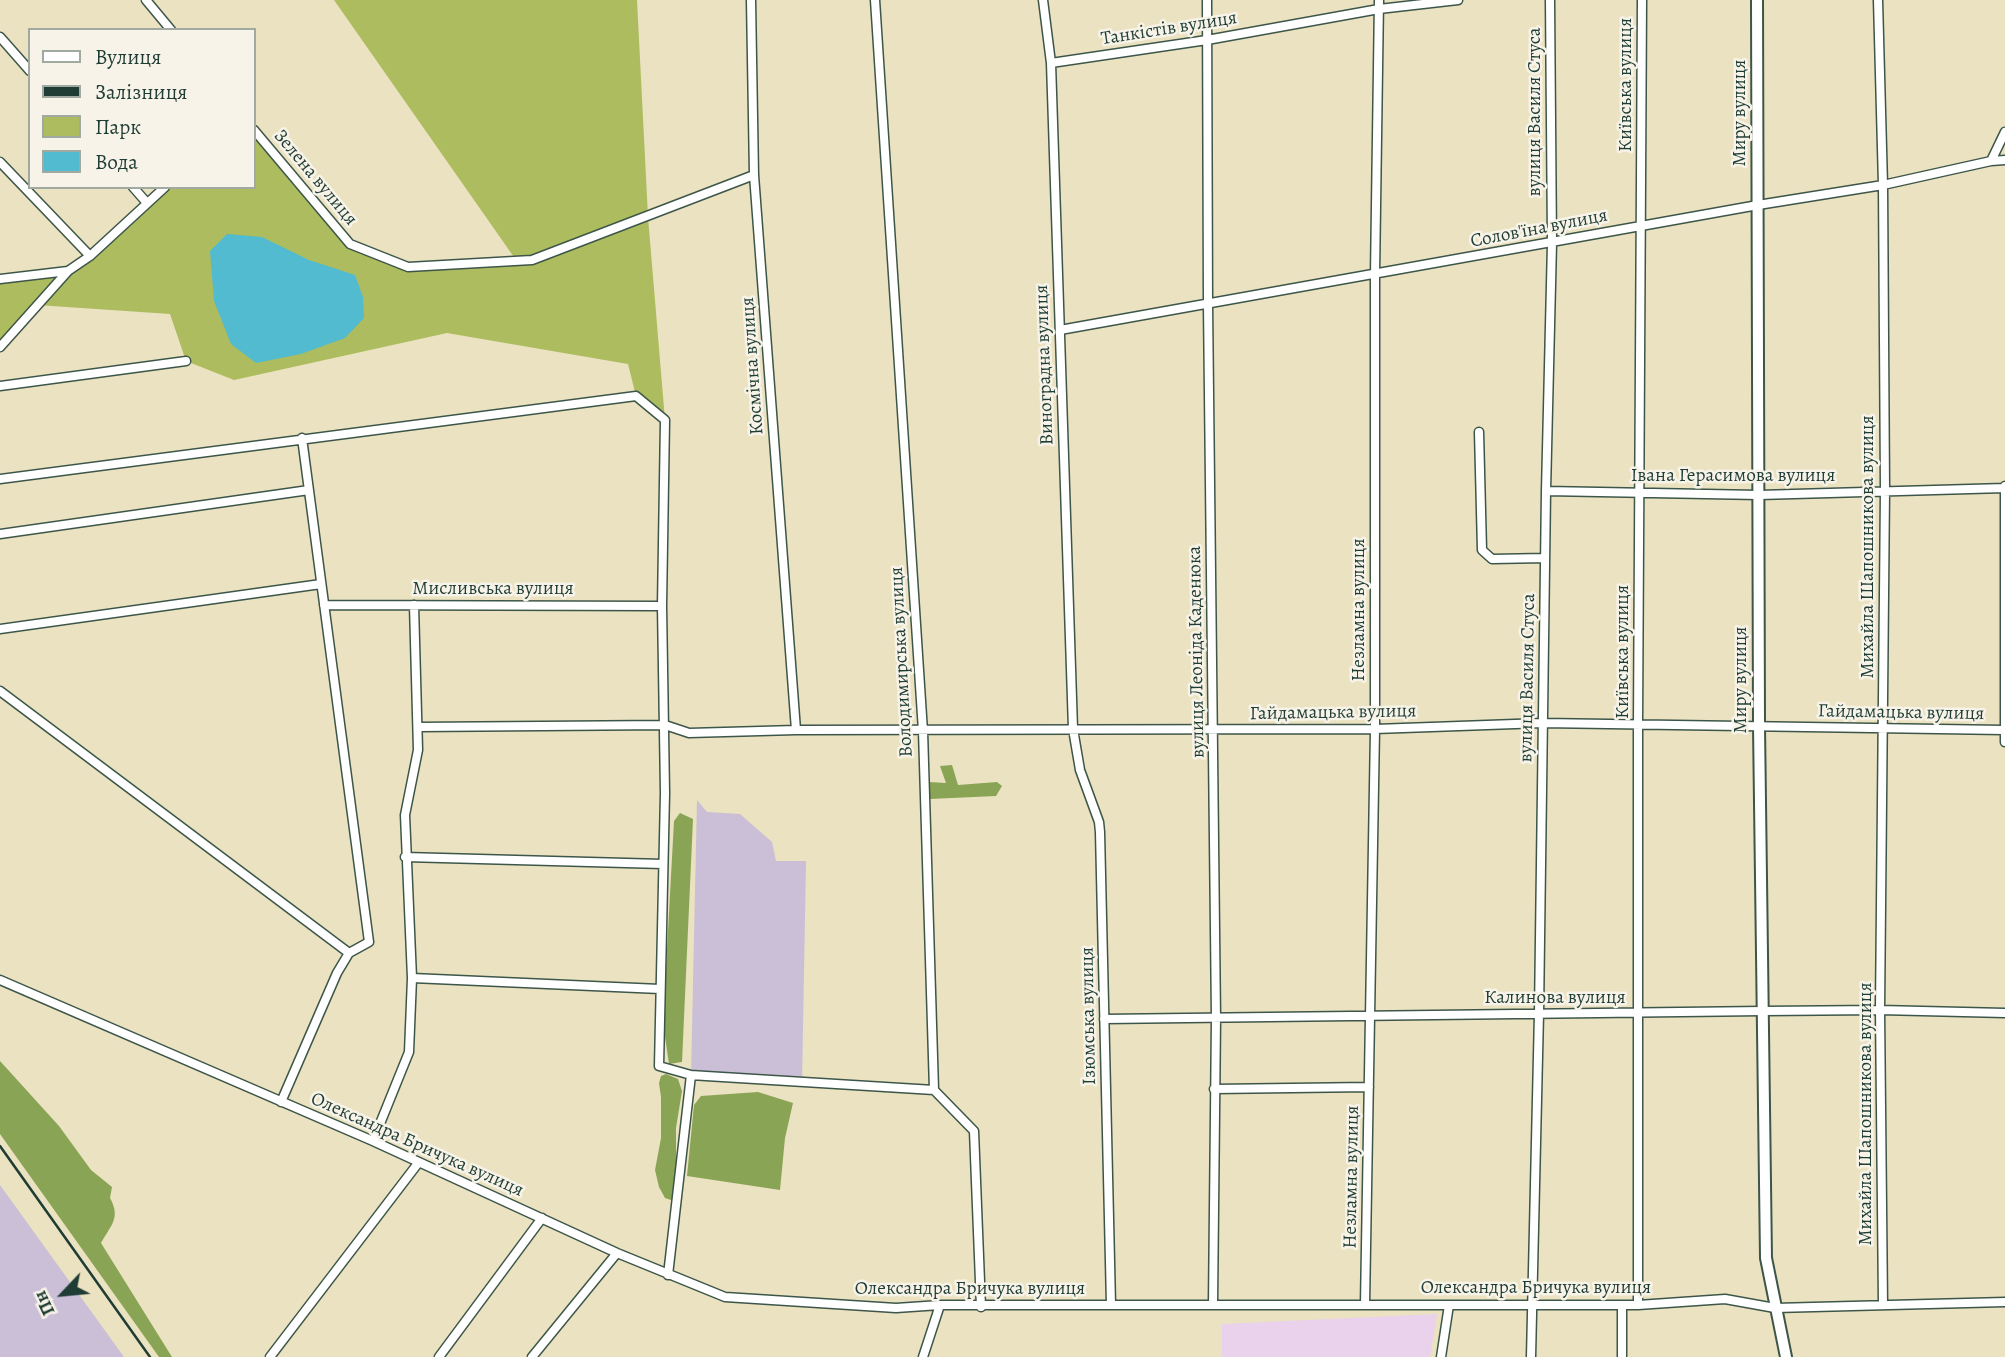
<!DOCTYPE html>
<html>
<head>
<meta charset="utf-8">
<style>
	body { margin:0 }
	#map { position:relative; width:2005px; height:1357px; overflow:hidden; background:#eae2c0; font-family:Alegreya,serif }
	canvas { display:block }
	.legend { position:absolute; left:28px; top:28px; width:228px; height:161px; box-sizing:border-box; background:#f7f3e8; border:2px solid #a1aaa0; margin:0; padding:9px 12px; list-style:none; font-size:21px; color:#1f3d34 }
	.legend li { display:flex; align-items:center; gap:14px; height:35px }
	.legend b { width:35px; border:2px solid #a1aaa0 }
	.north { position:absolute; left:28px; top:1259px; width:70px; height:70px; -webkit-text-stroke:5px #f7f3e8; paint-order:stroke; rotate:244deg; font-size:19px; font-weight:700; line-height:28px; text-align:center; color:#1f3d34 }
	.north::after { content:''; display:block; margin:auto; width:24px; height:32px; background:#1f3d34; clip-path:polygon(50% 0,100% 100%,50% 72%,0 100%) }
</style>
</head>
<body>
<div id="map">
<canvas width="2005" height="1357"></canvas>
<ul class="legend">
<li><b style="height:9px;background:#fff"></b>Вулиця</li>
<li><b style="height:9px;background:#1f3d34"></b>Залізниця</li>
<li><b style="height:19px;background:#adbc5e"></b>Парк</li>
<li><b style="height:19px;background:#52bbcf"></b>Вода</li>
</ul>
<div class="north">Пн</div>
</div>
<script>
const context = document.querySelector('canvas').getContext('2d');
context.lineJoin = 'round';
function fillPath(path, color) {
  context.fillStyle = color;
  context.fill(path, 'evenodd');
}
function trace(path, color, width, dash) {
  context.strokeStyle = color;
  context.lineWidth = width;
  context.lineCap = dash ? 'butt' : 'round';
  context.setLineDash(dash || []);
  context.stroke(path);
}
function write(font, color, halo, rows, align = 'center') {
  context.font = font + ' Alegreya,serif';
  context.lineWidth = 5;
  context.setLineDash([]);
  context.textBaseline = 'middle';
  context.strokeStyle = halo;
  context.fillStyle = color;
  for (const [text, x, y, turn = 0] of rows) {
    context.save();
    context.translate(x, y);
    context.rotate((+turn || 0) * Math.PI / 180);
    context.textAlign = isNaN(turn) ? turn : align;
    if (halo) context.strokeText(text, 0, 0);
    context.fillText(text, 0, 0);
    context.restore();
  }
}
const built = new Path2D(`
	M 1437,1314 L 1430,1357 L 1222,1357 L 1222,1324 Z`);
const industrial = new Path2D(`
	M 697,800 L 707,812 L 740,814 L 772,842 L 776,861 L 806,861 L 802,1083 L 691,1075 Z
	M 0,1185 L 124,1357 L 0,1357 Z`);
const green = new Path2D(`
	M 334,0 L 637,0 L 648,217 L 665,420 L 636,396 L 628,364 L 447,333 L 234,380 L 186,361 L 170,314 L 37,305 L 0,347 L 0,279 L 68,271 L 165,187 L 254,187 L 254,130 L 350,244 L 408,267 L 516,260 Z`);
const forest = new Path2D(`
	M 952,765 L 958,785 L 997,782 L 1002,786 L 996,796 L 930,799 L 929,782 L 946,783 L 940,766 Z
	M 680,813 L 693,819 L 682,1062 L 669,1064 L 663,1023 L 674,821 Z
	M 0,1061 L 59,1126 L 91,1170 L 112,1187 L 110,1198 C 121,1218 111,1225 101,1243 L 172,1357 L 159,1357 L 0,1134 Z
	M 666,1074 L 678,1079 L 682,1091 L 676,1128 L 676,1195 L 671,1200 L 665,1198 L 659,1187 L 655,1170 L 661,1138 L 661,1097 L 659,1083 L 661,1076 Z
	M 758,1092 L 793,1103 L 785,1138 L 780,1190 L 687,1176 L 694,1105 L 701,1096 Z`);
const water = new Path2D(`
	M 227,234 L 262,237 L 309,260 L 355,275 L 363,297 L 364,318 L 345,338 L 301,354 L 256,363 L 231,344 L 214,301 L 210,251 Z`);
const street = new Path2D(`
	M 146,0 L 171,30
	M 751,0 L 754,175 L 796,730
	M 875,0 L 923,731 L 934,1090 L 974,1131 L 981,1307
	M 1043,0 L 1051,63 L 1073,729 L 1080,770 L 1099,822 L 1100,832 L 1111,1305
	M 1207,0 L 1208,305 L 1216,1018 L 1213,1304
	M 1878,0 L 1883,185 L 1885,490 L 1880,1010 L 1883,1305
	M 0,37 L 30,71
	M 1051,63 L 1207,40 L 1379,9 L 1458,0
	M 254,130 L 350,244 L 408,267 L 532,260 L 754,175
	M 1991,161 L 2005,160
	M 0,162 L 90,256
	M 133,187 L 147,203
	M 0,279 L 68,271
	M 1060,330 L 1758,205 L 1883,185 L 1991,161 L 2005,132
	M 0,347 L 68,271 L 90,256 L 165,187
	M 0,386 L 186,361
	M 1479,432 L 1482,550 L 1492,559 L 1545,558
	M 0,479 L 636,396 L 665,420 L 662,606 L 665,793 L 659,1066 L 691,1075 L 706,1076 L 934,1090
	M 2005,486 L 2005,742
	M 1546,491 L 1759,495 L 2005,488
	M 0,534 L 309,490
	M 324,605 L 662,606
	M 0,629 L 321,584
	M 0,691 L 349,953
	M 418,727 L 665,725 L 689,733 L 796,730 L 1375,729 L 1543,723 L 2004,730
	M 405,857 L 663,864
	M 412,978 L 660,989
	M 0,980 L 373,1141 L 617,1253 L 725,1297 L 896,1308 L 940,1305 L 1638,1305 L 1725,1299 L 1775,1308 L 2005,1302
	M 1104,1019 L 1763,1011 L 1880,1010 L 2005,1013
	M 1214,1089 L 1369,1087
	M 281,1102 L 337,973 L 349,953 L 369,942 L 302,438
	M 373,1141 L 409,1052 L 412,978 L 405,815 L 418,750 L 414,605
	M 668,1275 L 691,1075
	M 1365,1304 L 1375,729 L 1375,275 L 1379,0
	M 1622,1305 L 1622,1357
	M 1638,1305 L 1638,723 L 1642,0
	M 270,1357 L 419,1162
	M 439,1357 L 542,1218
	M 532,1357 L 617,1253
	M 923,1357 L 940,1305
	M 1441,1357 L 1449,1305
	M 1531,1357 L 1539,1013 L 1546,491 L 1552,243 L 1550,0`);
const secondary = new Path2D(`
	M 1757,0 L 1759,726 L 1766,1258 L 1786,1357`);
const rail = new Path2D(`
	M 0,1146 L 150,1357`);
const streetNames = [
	["Танкістів вулиця",1169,29,-9],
	["Київська вулиця",1626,85,-90],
	["вулиця Василя Стуса",1535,112,-90],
	["Миру вулиця",1740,113,-90],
	["Зелена вулиця",315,178,50],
	["Солов'їна вулиця",1539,229,-11],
	["Виноградна вулиця",1045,365,-92],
	["Космічна вулиця",753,366,-94],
	["Івана Герасимова вулиця",1733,476],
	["Михайла Шапошникова вулиця",1868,547,-90],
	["Мисливська вулиця",493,589],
	["Незламна вулиця",1359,610,-90],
	["вулиця Леоніда Каденюка",1197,652,-91],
	["Київська вулиця",1623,652,-90],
	["Володимирська вулиця",902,662,-93],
	["вулиця Василя Стуса",1528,678,-89],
	["Миру вулиця",1741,680,-90],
	["Гайдамацька вулиця",1333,713,-1],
	["Гайдамацька вулиця",1901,713,1],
	["Калинова вулиця",1555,998],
	["Ізюмська вулиця",1089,1016,-91],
	["Михайла Шапошникова вулиця",1866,1114,-90],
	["Олександра Бричука вулиця",417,1145,24],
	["Незламна вулиця",1352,1177,-89],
	["Олександра Бричука вулиця",1536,1288],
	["Олександра Бричука вулиця",970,1289]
];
fillPath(built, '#ead1ec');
fillPath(industrial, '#cabfd6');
fillPath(green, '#adbc5e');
fillPath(forest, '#8aa455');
fillPath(water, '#52bbcf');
trace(street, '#3d5649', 11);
trace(secondary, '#3d5649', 14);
trace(street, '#fff', 8);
trace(secondary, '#fff', 10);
trace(rail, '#1f3d34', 2.5);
write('19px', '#1f3d34', '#f7f3e8', streetNames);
</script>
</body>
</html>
